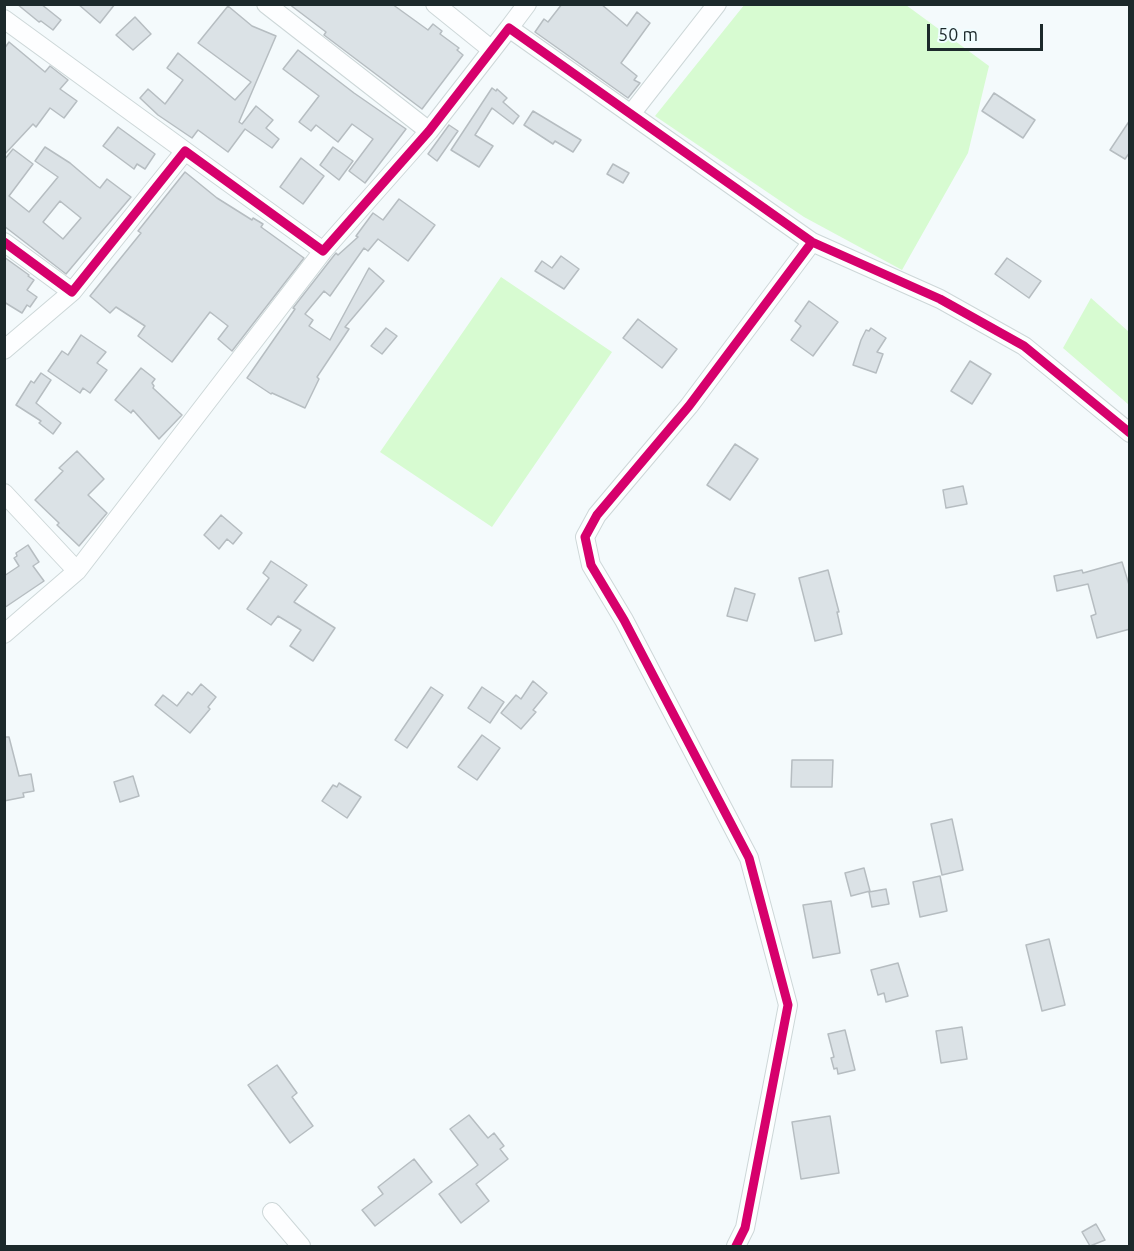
<!DOCTYPE html>
<html>
<head>
<meta charset="utf-8">
<style>
	body { margin:0 }
	#map { position:relative; width:1134px; height:1251px; overflow:hidden; background:#f4fafc; font-family:Ubuntu,sans-serif }
	canvas { display:block }
	.frame { position:absolute; inset:0; border:6px solid #1c292b; pointer-events:none }
	.scale { position:absolute; left:927px; top:24px; width:116px; height:27px; box-sizing:border-box; border:3px solid #1c292b; border-top:0; padding-left:8px; font-size:18px; line-height:21px; white-space:nowrap; color:#1c292b; -webkit-text-stroke:4px #f0fdff; paint-order:stroke }
</style>
</head>
<body>
<div id="map">
<canvas width="1134" height="1251"></canvas>
<div class="frame"></div>
<div class="scale">50 m</div>
</div>
<script>
const context = document.querySelector('canvas').getContext('2d');
context.lineJoin = 'round';
function fillPath(path, color) {
  context.fillStyle = color;
  context.fill(path, 'evenodd');
}
function trace(path, color, width, dash) {
  context.strokeStyle = color;
  context.lineWidth = width;
  context.lineCap = dash ? 'butt' : 'round';
  context.setLineDash(dash || []);
  context.stroke(path);
}
const green = new Path2D(`
	M 745,4 L 906,5 L 989,66 L 968,153 L 902,270 L 804,217 L 655,116 Z
	M 501,277 L 612,352 L 492,527 L 380,452 Z
	M 1091,298 L 1129,332 L 1129,405 L 1063,348 Z`);
const building = new Path2D(`
	M 17,4 L 41,4 L 61,20 L 53,30 L 41,21 L 39,22 Z
	M 78,4 L 115,4 L 100,23 Z
	M 289,4 L 392,4 L 428,30 L 433,24 L 442,31 L 440,34 L 459,48 L 457,50 L 463,55 L 422,109 L 324,35 L 326,32 Z
	M 562,4 L 601,4 L 627,26 L 637,12 L 650,23 L 621,63 L 637,76 L 634,80 L 640,83 L 628,98 L 535,32 L 544,19 L 548,22 Z
	M 228,6 L 252,26 L 276,36 L 239,122 L 242,124 L 256,106 L 273,120 L 266,128 L 279,139 L 272,148 L 245,129 L 228,152 L 198,130 L 192,138 L 158,115 L 140,98 L 148,89 L 165,104 L 183,80 L 167,68 L 178,53 L 235,100 L 251,82 L 198,43 Z
	M 135,17 L 151,34 L 133,50 L 116,35 Z
	M 9,42 L 45,72 L 50,66 L 68,80 L 60,89 L 77,101 L 64,118 L 50,108 L 36,127 L 33,124 L 4,155 L 4,49 Z
	M 298,50 L 354,93 L 406,129 L 365,183 L 349,171 L 373,139 L 352,124 L 338,142 L 316,125 L 311,131 L 299,122 L 319,96 L 283,69 Z
	M 492,88 L 496,91 L 497,89 L 507,98 L 503,102 L 519,116 L 513,124 L 492,108 L 475,135 L 493,146 L 479,167 L 451,150 Z
	M 994,93 L 1035,120 L 1023,138 L 982,111 Z
	M 533,111 L 581,140 L 573,152 L 555,141 L 553,144 L 524,125 Z
	M 1130,120 L 1130,152 L 1125,159 L 1110,150 Z
	M 449,125 L 458,131 L 437,161 L 428,154 Z
	M 118,127 L 155,154 L 145,169 L 137,164 L 134,169 L 103,146 Z
	M 45,147 L 70,163 L 97,186 L 100,188 L 107,179 L 131,197 L 66,274 L 4,226 L 4,160 L 13,149 L 33,164 L 9,196 L 29,212 L 58,177 L 35,161 ZM 60,201 L 81,218 L 63,239 L 43,222 Z
	M 333,147 L 353,161 L 339,180 L 320,165 Z
	M 301,158 L 324,176 L 303,204 L 280,187 Z
	M 613,164 L 629,173 L 623,183 L 607,174 Z
	M 185,172 L 217,198 L 252,220 L 253,218 L 263,224 L 261,227 L 304,258 L 232,351 L 218,339 L 228,326 L 210,312 L 172,362 L 138,336 L 145,326 L 116,307 L 110,313 L 90,296 L 141,233 L 138,231 Z
	M 399,199 L 435,225 L 408,261 L 378,239 L 368,251 L 364,248 L 330,296 L 324,291 L 305,314 L 313,320 L 309,326 L 330,340 L 369,268 L 384,281 L 345,327 L 349,329 L 317,377 L 319,379 L 305,408 L 272,393 L 271,394 L 247,378 L 295,309 L 293,308 L 332,258 L 336,253 L 338,255 L 358,237 L 356,236 L 373,213 L 383,220 Z
	M 561,256 L 579,269 L 564,289 L 535,271 L 542,261 L 552,268 Z
	M 4,257 L 29,275 L 28,276 L 34,280 L 27,290 L 37,297 L 30,307 L 27,305 L 22,313 L 4,302 Z
	M 1007,258 L 1041,281 L 1029,298 L 995,274 Z
	M 809,301 L 838,322 L 813,356 L 791,340 L 801,326 L 795,321 Z
	M 638,319 L 677,349 L 662,368 L 623,338 Z
	M 386,328 L 397,336 L 382,354 L 371,346 Z
	M 871,328 L 886,338 L 877,352 L 883,354 L 876,373 L 853,365 L 861,340 L 866,330 L 869,331 Z
	M 81,335 L 106,352 L 97,363 L 107,370 L 90,393 L 83,388 L 80,393 L 48,371 L 62,351 L 68,355 Z
	M 970,361 L 991,374 L 972,404 L 951,391 Z
	M 141,368 L 155,379 L 152,383 L 154,386 L 153,388 L 182,415 L 159,439 L 133,410 L 131,413 L 115,400 Z
	M 41,373 L 51,380 L 36,403 L 61,423 L 53,434 L 39,423 L 41,421 L 16,405 L 31,381 L 34,383 Z
	M 735,444 L 758,459 L 730,500 L 707,485 Z
	M 77,451 L 104,479 L 88,495 L 107,513 L 79,546 L 57,525 L 59,523 L 35,500 L 63,471 L 59,468 Z
	M 963,486 L 967,504 L 946,508 L 943,490 Z
	M 221,515 L 242,533 L 233,544 L 227,539 L 219,549 L 204,535 Z
	M 28,545 L 39,562 L 33,566 L 44,581 L 4,608 L 4,576 L 19,566 L 14,558 L 17,556 L 16,553 Z
	M 271,561 L 307,585 L 294,602 L 335,628 L 313,661 L 290,646 L 301,630 L 278,616 L 271,625 L 247,609 L 269,578 L 263,573 Z
	M 1122,562 L 1130,588 L 1130,629 L 1097,638 L 1091,616 L 1096,614 L 1088,584 L 1057,591 L 1054,576 L 1082,570 L 1083,573 Z
	M 828,570 L 839,612 L 837,612 L 842,634 L 815,641 L 799,578 Z
	M 735,588 L 755,594 L 747,621 L 727,616 Z
	M 533,681 L 547,693 L 533,710 L 536,712 L 521,729 L 501,713 L 516,695 L 521,699 Z
	M 201,684 L 216,697 L 208,707 L 210,709 L 190,733 L 155,705 L 163,695 L 177,706 L 188,692 L 192,695 Z
	M 431,687 L 443,695 L 407,748 L 395,740 Z
	M 482,687 L 504,702 L 490,723 L 468,708 Z
	M 482,735 L 500,748 L 477,780 L 458,767 Z
	M 4,737 L 9,737 L 19,776 L 31,774 L 34,791 L 23,793 L 24,797 L 4,801 Z
	M 792,760 L 833,760 L 832,787 L 791,787 Z
	M 133,776 L 139,796 L 120,802 L 114,782 Z
	M 339,783 L 361,797 L 347,818 L 322,801 L 333,785 L 337,787 Z
	M 952,819 L 963,870 L 942,875 L 931,824 Z
	M 864,868 L 870,891 L 851,896 L 845,873 Z
	M 940,876 L 947,911 L 920,917 L 913,882 Z
	M 886,889 L 889,904 L 872,907 L 869,892 Z
	M 831,901 L 840,953 L 813,958 L 803,905 Z
	M 1049,939 L 1065,1005 L 1042,1011 L 1026,945 Z
	M 898,963 L 908,996 L 886,1002 L 884,993 L 878,995 L 871,970 Z
	M 962,1027 L 967,1059 L 941,1063 L 936,1031 Z
	M 845,1030 L 855,1070 L 838,1074 L 837,1068 L 834,1069 L 831,1058 L 834,1057 L 828,1034 Z
	M 277,1065 L 297,1093 L 292,1097 L 313,1126 L 290,1143 L 248,1085 Z
	M 469,1115 L 488,1138 L 494,1133 L 504,1146 L 500,1149 L 508,1159 L 476,1184 L 489,1201 L 461,1223 L 439,1194 L 478,1165 L 450,1129 Z
	M 830,1116 L 839,1173 L 801,1179 L 792,1122 Z
	M 414,1159 L 432,1182 L 375,1226 L 362,1210 L 383,1194 L 378,1187 Z
	M 1096,1224 L 1105,1240 L 1090,1246 L 1082,1232 Z`);
const street = new Path2D(`
	M 266,4 L 429,131
	M 435,4 L 492,50
	M 4,19 L 185,151
	M 509,28 L 527,4
	M 631,114 L 717,4
	M 4,242 L 72,292 L 185,151 L 323,251 L 429,131 L 509,28 L 812,242 L 940,299 L 1024,346 L 1130,433
	M 4,350 L 72,292
	M 4,493 L 77,571
	M 4,634 L 77,571 L 323,251
	M 272,1212 L 301,1246
	M 736,1246 L 745,1228 L 788,1005 L 749,858 L 624,620 L 591,565 L 585,537 L 597,515 L 689,406 L 812,242`);
const cycleway = new Path2D(`
	M 4,242 L 72,292 L 185,151 L 323,251 L 429,131 L 509,28 L 812,242 L 940,299 L 1024,346 L 1130,433
	M 736,1246 L 745,1228 L 788,1005 L 749,858 L 624,620 L 591,565 L 585,537 L 597,515 L 689,406 L 812,242`);
fillPath(green, '#d7fbd1');
fillPath(building, '#dbe2e6');
trace(building, '#b6bdc1', 1.5);
trace(street, '#cdd7d8', 20);
trace(street, '#fdfeff', 18);
trace(cycleway, '#d6006c', 9);
</script>
</body>
</html>
